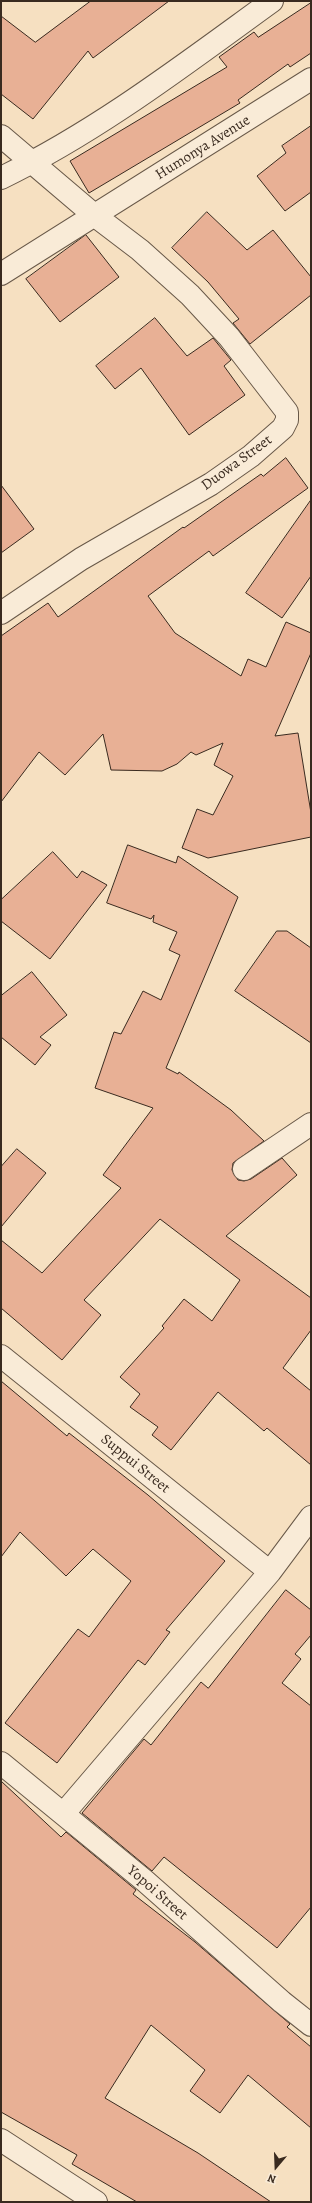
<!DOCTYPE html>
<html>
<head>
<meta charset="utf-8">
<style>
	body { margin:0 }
	#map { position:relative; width:312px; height:2203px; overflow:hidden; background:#f6e0c1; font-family:Alegreya,serif }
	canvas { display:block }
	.frame { position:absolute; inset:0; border:2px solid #392a1f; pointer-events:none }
	.north { position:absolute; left:256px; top:2147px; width:40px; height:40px; -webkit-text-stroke:3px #f9ebd7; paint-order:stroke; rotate:199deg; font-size:11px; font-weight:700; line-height:16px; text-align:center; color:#392a1f }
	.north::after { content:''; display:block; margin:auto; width:14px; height:18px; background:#392a1f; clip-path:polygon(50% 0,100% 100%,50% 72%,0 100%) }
</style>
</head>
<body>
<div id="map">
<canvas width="312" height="2203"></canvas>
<div class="frame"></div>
<div class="north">N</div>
</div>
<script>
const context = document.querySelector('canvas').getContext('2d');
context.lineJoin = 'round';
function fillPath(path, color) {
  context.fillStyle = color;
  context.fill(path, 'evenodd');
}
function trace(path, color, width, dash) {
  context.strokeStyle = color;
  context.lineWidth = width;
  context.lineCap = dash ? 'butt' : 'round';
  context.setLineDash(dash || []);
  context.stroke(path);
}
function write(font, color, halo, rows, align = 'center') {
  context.font = font + ' Alegreya,serif';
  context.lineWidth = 3;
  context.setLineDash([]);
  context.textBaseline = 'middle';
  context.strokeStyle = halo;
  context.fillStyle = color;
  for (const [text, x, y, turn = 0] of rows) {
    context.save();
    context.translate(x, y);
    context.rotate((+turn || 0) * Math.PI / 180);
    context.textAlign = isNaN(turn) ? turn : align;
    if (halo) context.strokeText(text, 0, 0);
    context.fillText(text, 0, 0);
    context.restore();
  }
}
const building = new Path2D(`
	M 91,1 L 169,1 L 93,58 L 88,51 L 33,119 L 1,94 L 1,16 L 35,42 Z
	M 311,3 L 311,53 L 290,67 L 288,64 L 238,100 L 240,103 L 89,193 L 70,161 L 227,67 L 219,57 L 254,32 L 258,37 Z
	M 311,126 L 311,192 L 285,211 L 257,176 L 286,153 L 282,146 Z
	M 207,212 L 247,250 L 273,230 L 311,277 L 311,295 L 250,344 L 233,323 L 239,319 L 208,282 L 172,248 Z
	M 86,235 L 119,277 L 60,322 L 26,279 Z
	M 155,318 L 187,356 L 213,338 L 231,360 L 224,366 L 245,395 L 189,435 L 141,368 L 115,389 L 96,366 Z
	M 286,458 L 308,488 L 213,556 L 209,551 L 148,596 L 175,633 L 241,676 L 248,659 L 266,667 L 286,622 L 311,633 L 311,653 L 275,736 L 298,733 L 311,813 L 311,837 L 208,858 L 182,848 L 197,809 L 213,815 L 233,776 L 214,765 L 223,743 L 196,755 L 191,752 L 177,764 L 162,771 L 111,770 L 103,734 L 65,775 L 39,752 L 1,802 L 1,636 L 48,603 L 58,617 L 183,527 L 184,528 L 261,474 L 263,476 Z
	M 1,485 L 34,529 L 1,553 Z
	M 311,500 L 311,576 L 282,618 L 246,593 Z
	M 128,845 L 176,863 L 178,856 L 238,897 L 166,1068 L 178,1074 L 179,1072 L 231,1110 L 264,1141 L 233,1163 L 232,1170 L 238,1180 L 244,1181 L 251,1179 L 282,1158 L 297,1175 L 226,1236 L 311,1298 L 311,1330 L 283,1368 L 311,1391 L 311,1465 L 267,1428 L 264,1431 L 218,1392 L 171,1450 L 152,1435 L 158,1427 L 130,1407 L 140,1394 L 120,1377 L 164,1328 L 162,1326 L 184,1299 L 212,1321 L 240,1280 L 160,1219 L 84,1300 L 101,1315 L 62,1360 L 1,1308 L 1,1240 L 42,1273 L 121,1188 L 103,1175 L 153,1108 L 95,1088 L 114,1032 L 121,1034 L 143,991 L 161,1000 L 180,955 L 169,950 L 177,932 L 153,922 L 154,915 L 151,919 L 107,903 Z
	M 53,852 L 77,878 L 82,871 L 107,885 L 50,959 L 1,921 L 1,900 Z
	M 277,931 L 287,931 L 311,948 L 311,1043 L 235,991 Z
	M 32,972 L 67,1015 L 40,1037 L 51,1045 L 35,1065 L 1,1037 L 1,996 Z
	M 17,1149 L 46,1173 L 1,1227 L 1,1167 Z
	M 1,1381 L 67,1436 L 69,1433 L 148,1495 L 225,1561 L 166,1630 L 170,1632 L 145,1665 L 138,1660 L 57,1763 L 5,1723 L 78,1629 L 89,1637 L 131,1581 L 93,1549 L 66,1576 L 20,1532 L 1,1557 Z
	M 286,1590 L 311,1610 L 311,1635 L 295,1654 L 301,1659 L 282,1683 L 311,1706 L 311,1907 L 277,1948 L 164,1857 L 152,1871 L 82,1813 L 144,1739 L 151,1745 L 201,1682 L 208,1688 Z
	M 1,1781 L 61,1837 L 66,1832 L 136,1890 L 133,1894 L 195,1942 L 290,2024 L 287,2027 L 311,2047 L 311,2128 L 248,2075 L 220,2113 L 190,2091 L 205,2070 L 151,2025 L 105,2098 L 198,2153 L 271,2202 L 137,2202 L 72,2164 L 77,2155 L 1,2112 Z`);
const minor = new Path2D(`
	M 1,136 L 94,215 L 140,250 L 190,295 L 229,337 L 287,412 L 287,420 L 283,428 L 251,456 L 211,484 L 81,559 L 1,613
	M 1,178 C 98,131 185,64 272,1
	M 1,274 L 311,79
	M 244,1169 L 311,1124
	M 1,1356 L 270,1572
	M 1,1763 L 145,1881 L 282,2002 L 311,2025
	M 64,1813 L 270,1572 L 311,1517
	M 1,2140 L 96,2202`);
const streetNames = [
	["Humonya Avenue",203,148,-32],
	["Duowa Street",237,463,-36],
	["Suppui Street",135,1464,39],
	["Yopoi Street",157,1893,41]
];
fillPath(building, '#e8b095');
trace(building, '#392a1f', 1);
trace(minor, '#685848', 24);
trace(minor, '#f9ebd7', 22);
write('15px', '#392a1f', '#f9ebd7', streetNames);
</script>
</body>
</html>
